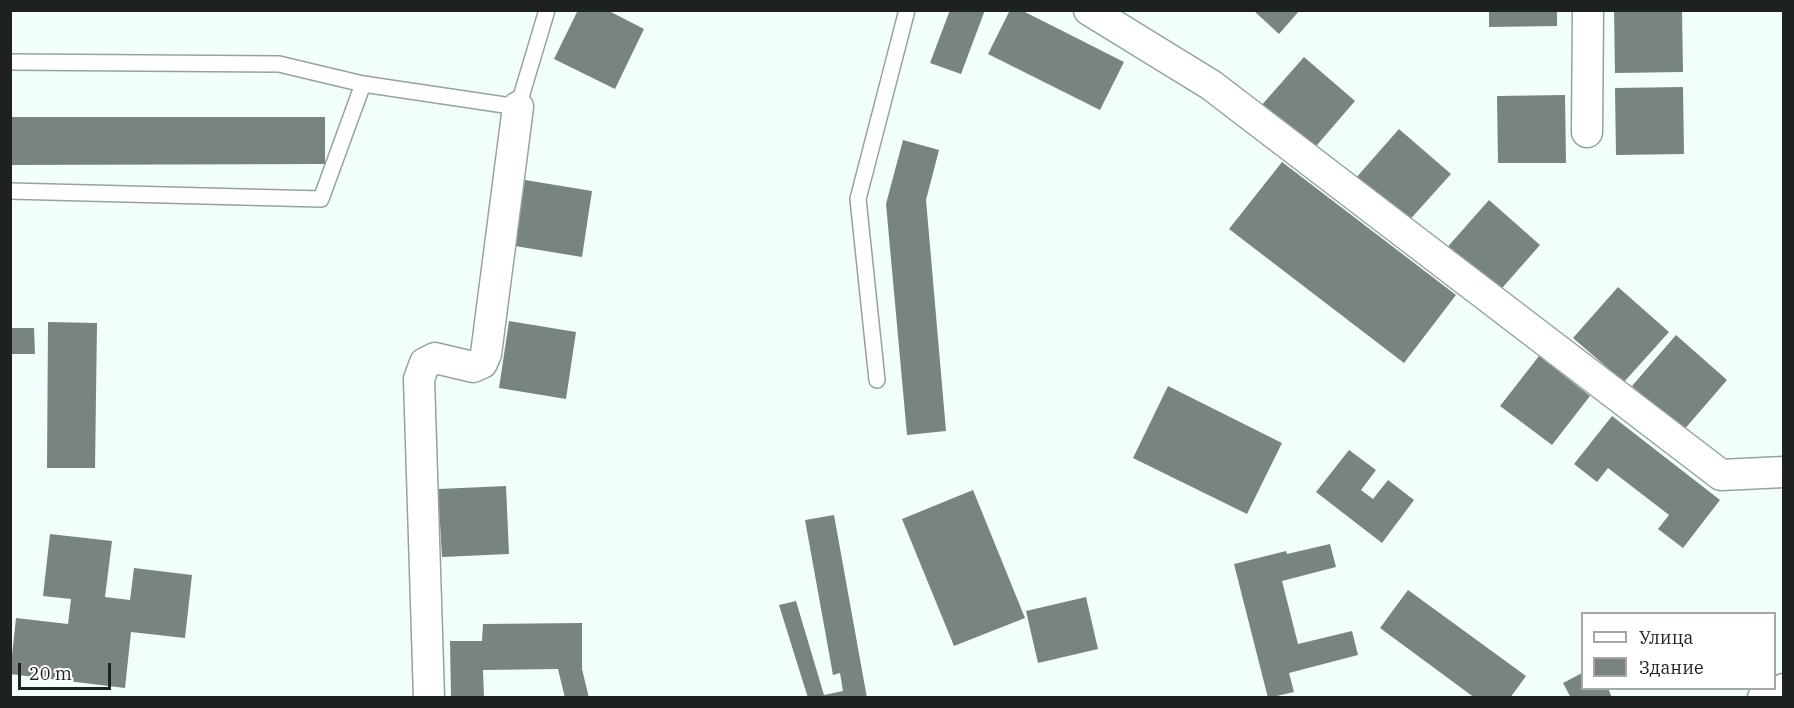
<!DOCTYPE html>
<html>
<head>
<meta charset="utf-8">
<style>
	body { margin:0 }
	#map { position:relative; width:1794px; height:708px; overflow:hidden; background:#f2fefb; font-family:"IBM Plex Serif",serif }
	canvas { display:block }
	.frame { position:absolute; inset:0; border:12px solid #1d2120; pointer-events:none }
	.legend { position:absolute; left:1581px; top:612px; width:195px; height:78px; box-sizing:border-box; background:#fff; border:2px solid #a5a6a6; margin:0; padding:8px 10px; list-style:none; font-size:18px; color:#1d2120 }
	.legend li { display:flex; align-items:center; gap:12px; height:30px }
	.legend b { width:30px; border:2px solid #a5a6a6 }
	.scale { position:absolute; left:18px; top:663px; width:93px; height:27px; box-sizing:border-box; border:3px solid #1d2120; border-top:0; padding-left:8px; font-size:18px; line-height:21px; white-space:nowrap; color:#1d2120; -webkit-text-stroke:4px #fff; paint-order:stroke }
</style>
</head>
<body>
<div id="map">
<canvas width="1794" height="708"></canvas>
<div class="frame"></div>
<ul class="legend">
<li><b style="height:8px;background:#fff"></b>Улица</li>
<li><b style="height:16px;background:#798481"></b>Здание</li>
</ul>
<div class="scale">20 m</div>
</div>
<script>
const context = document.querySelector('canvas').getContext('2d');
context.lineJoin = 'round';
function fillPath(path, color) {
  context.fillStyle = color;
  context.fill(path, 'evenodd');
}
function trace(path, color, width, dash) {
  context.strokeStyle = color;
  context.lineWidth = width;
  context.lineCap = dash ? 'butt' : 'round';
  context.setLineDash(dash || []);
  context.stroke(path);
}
const building = new Path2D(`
	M 578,10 L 607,10 L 644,29 L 615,89 L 554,59 Z
	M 950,10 L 985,10 L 961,74 L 930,63 Z
	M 1010,10 L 1021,10 L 1124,62 L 1100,110 L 988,54 Z
	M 1253,10 L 1300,10 L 1279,34 Z
	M 1489,10 L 1557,10 L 1557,26 L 1489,27 Z
	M 1614,10 L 1682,10 L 1683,72 L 1615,73 Z
	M 1304,57 L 1355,101 L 1311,152 L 1260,107 Z
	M 1683,87 L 1684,154 L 1616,155 L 1615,88 Z
	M 1565,95 L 1566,163 L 1498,163 L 1497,96 Z
	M 10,117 L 325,117 L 325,164 L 10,165 Z
	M 1399,129 L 1451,174 L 1406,224 L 1355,179 Z
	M 903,140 L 939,150 L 926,200 L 946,431 L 907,435 L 886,204 Z
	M 1282,162 L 1456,295 L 1404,363 L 1229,229 Z
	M 525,180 L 592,191 L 582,257 L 515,246 Z
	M 1489,200 L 1540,245 L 1496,295 L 1444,251 Z
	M 1618,287 L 1669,332 L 1624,382 L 1573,338 Z
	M 509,321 L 576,332 L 566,399 L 499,388 Z
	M 48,322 L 97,323 L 95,468 L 47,468 Z
	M 10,328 L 34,328 L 35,354 L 10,354 Z
	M 1676,335 L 1727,380 L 1683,431 L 1632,386 Z
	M 1539,356 L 1590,396 L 1552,445 L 1500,406 Z
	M 1168,386 L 1282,443 L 1247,514 L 1133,458 Z
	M 1612,416 L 1720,500 L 1683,548 L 1658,529 L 1669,515 L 1608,468 L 1597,482 L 1574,464 Z
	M 1349,450 L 1376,470 L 1361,490 L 1373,499 L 1388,480 L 1414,500 L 1382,543 L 1316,492 Z
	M 506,486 L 509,554 L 442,557 L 438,489 Z
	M 973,490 L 1025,618 L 954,646 L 902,519 Z
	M 834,515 L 867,698 L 808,698 L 779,605 L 796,601 L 824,695 L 843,691 L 840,673 L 833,675 L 805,520 Z
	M 50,534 L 112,541 L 105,597 L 130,600 L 134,568 L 192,575 L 185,638 L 131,632 L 125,688 L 10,674 L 16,618 L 68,624 L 71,599 L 43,596 Z
	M 1330,544 L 1336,567 L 1282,581 L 1298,644 L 1352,631 L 1358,655 L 1289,673 L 1294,692 L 1268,698 L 1234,564 L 1286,551 L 1287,554 Z
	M 1408,590 L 1526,676 L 1510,698 L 1475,698 L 1380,628 Z
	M 1086,597 L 1098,649 L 1038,663 L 1026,611 Z
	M 582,623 L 582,669 L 589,698 L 565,698 L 558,669 L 483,670 L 484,698 L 451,698 L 450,641 L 482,641 L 483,624 Z
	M 1582,673 L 1582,688 L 1608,688 L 1612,698 L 1571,698 L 1563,683 Z`);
const service = new Path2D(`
	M 10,62 L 279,64 L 363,84 L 518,107 L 547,10
	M 10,191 L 321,199 L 363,84
	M 877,380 L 858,199 L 907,10`);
const minor = new Path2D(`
	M 1089,10 L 1211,85 L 1721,475 L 1784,472
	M 1587,132 L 1588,10
	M 429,698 L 419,379 L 425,363 L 435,358 L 473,367 L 482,363 L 486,354 L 518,107
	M 1763,698 L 1784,689`);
fillPath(building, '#798481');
trace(service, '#96a29f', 18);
trace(minor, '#96a29f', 33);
trace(service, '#fff', 15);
trace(minor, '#fff', 30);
</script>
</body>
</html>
